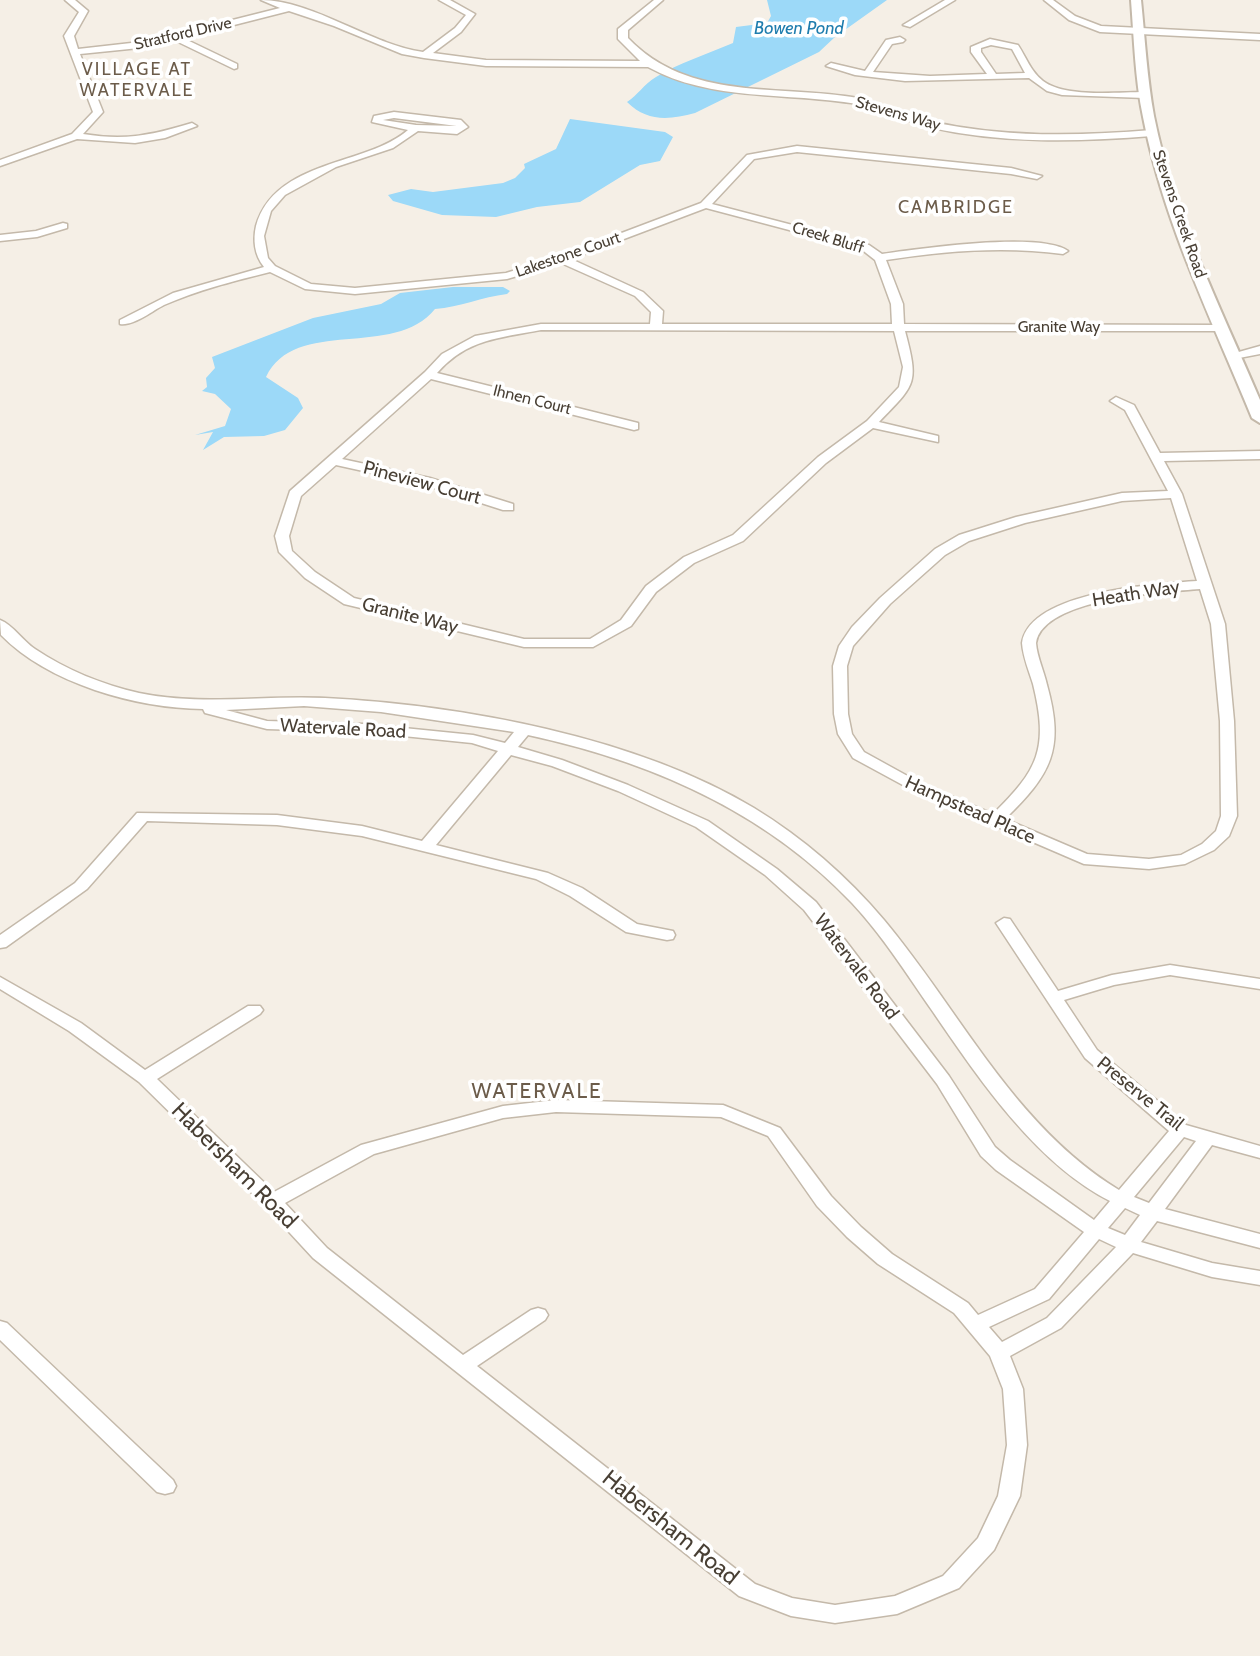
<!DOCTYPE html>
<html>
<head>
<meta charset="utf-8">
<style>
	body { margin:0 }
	canvas { display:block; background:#f5efe6 }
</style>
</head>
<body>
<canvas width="1260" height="1656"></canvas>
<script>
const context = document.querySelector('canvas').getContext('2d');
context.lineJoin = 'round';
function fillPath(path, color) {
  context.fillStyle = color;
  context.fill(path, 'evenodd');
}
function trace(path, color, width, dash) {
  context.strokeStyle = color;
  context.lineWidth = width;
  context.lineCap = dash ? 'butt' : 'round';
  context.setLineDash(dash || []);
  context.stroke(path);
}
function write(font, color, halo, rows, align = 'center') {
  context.font = font + ' Cabin,sans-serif';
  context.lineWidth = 7;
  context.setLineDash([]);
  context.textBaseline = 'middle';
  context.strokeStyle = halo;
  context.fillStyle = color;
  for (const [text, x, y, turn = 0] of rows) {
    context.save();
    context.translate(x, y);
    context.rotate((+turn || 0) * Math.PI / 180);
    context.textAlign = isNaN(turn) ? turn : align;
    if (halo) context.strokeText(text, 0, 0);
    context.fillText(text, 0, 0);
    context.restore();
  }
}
const water = new Path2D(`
	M 767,0 L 887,0 L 835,37 L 819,52 L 695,113 C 669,120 647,122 627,102 C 638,95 643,85 656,77 C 679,63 707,54 733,43 L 736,27 L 767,23 L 771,16 Z
	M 570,119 L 665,132 L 673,137 L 660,161 L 640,165 L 580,202 L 537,207 L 496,217 L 442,215 L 393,201 L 388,195 L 411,189 L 433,192 L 503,183 L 515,178 L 525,168 L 524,164 L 556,149 Z
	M 453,287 L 503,287 L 510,291 L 507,294 C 482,297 460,307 435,309 C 394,360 295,316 266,377 L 298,398 L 303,408 L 285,430 L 264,436 L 224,437 L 203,450 L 213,432 L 195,435 L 225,426 L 231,409 L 215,394 L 202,391 L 207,387 L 206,378 L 215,368 L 212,357 L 313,318 L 381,304 L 400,293 Z`);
const minor = new Path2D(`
	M 65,0 L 75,0 L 88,11 L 74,36 L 78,49 L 149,41 L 280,8 L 261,0 C 313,0 371,45 423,52 L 455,28 L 466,15 L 439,0 L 450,0 L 475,14 L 461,32 L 433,53 L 486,60 L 640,61 L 618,39 L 618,29 L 654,0 L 663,0 L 628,30 L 628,38 C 689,102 778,84 858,98 C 883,103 905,116 929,121 C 1003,138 1078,136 1152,130 L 1157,133 L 1152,136 C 1077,142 1002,144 928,127 C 904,121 882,108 857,104 C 788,92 711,102 648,67 L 486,66 L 424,58 L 402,54 L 334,26 L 289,11 L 183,38 L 237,64 L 237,68 L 234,69 L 174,40 L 149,47 L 80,54 L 103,112 L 83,134 C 126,141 152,135 192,123 L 197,126 L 165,138 L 135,143 L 77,139 L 0,166 L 0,160 L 72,134 L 93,112 L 64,36 L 79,12 Z
	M 945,0 L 955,0 L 910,27 L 903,25 Z
	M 1044,0 L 1053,0 L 1075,16 L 1101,26 L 1260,34 L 1260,40 L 1100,32 L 1069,20 Z
	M 900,37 L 905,40 L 903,42 L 892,44 L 873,72 L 930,76 L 987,74 L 971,52 L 971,47 L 990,39 L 1018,45 C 1026,57 1031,72 1043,81 C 1066,98 1117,92 1145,92 L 1150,95 L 1145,98 L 1062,95 L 1047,91 L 1029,78 L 905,81 L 855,75 L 826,66 L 831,63 L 865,71 L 886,40 ZM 991,45 L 1012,49 L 1025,73 L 996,74 L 981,52 L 981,48 Z
	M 394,112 L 461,120 L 468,127 L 457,134 L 418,131 L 393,148 L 336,167 L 285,195 L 271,211 L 264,236 L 268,258 L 275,266 L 311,284 L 355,288 L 506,273 L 558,257 L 701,203 L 747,155 L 797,146 L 1011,168 L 1042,176 L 1037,179 L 1011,174 L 797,152 L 754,159 L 712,204 L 869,245 L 882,254 C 918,249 1040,231 1068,251 L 1063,254 C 1003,246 946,251 886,260 L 903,304 L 904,324 L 1220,325 L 1226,328 L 1220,331 L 905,331 C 919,384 916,384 879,422 L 938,436 L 938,442 L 873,428 L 826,463 L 743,541 L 694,563 L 656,592 L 631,626 L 593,647 L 524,647 L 344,604 L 305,578 L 279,552 L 275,536 L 290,491 L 425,372 L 442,354 L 475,336 L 541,324 L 650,324 L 651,312 L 635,296 L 561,263 L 507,279 L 355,294 L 305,289 L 270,272 C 234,281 198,290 164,305 C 152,311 134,326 120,324 L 120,320 L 173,293 L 264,267 C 254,255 253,239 256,226 C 275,159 367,166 408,130 L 372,122 L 374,116 ZM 394,118 L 457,126 L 458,126 L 416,125 L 383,120 ZM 706,208 L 861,249 L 875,260 L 891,304 L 892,324 L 662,324 L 663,311 L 643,292 L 571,259 ZM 541,330 L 894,331 L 903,367 L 899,387 L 867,421 L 818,457 L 733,535 L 684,557 L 646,586 L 621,620 L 590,639 L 524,639 L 354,598 L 315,572 L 292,551 L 289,536 L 301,496 L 336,465 L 422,484 L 503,510 L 513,510 L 513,504 L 430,478 L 342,459 L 431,379 L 634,430 L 638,429 L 638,423 L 437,373 C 467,339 499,338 541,330 Z
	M 63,223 L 67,224 L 67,228 L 37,237 L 0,241 L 0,235 L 36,231 Z
	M 1260,346 L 1260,354 L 1234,359 L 1228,355 Z
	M 1116,397 L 1134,405 L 1160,453 L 1260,451 L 1260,459 L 1164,461 L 1182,494 L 1225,624 L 1234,721 L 1237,816 L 1229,836 L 1214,850 L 1185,864 L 1149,869 L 1084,864 L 912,790 L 853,758 L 838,734 L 834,714 L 833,666 L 839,646 L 852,627 L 880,598 L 935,549 L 959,535 L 1016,517 L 1122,493 L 1168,491 L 1125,410 L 1110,401 ZM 1171,498 L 1197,581 C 1156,584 1030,591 1022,643 C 1023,657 1029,671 1033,684 C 1049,749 1038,770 993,814 L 922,784 L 864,752 L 852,734 L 848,714 L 847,666 L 853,646 L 890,604 L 945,555 L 969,541 L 1025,523 L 1122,501 ZM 1200,589 L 1211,624 L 1220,721 L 1221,816 L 1216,831 L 1202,844 L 1181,855 L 1149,859 L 1087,854 L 1005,819 C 1051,774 1065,750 1047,685 C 1044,671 1037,657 1036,643 C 1043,598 1164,592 1200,589 Z
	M 0,620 C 13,625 23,641 35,649 C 66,670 104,685 139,693 C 202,706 263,695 325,698 C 462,705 636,737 754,808 C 803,838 847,876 884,920 C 961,1012 1014,1126 1119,1190 L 1169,1131 L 1085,1058 L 996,923 L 1004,918 L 1010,919 L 1058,991 L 1112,975 L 1170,965 L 1260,979 L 1260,989 L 1170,975 L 1114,985 L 1064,1000 L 1097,1050 L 1186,1125 L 1260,1146 L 1260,1158 L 1212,1145 L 1165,1209 L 1260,1234 L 1260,1248 L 1157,1221 L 1141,1242 L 1212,1263 L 1260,1271 L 1260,1285 L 1212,1277 L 1133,1253 L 1061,1328 L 1010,1356 L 1023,1389 L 1027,1445 L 1020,1496 L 994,1550 L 959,1588 L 897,1614 L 835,1623 L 791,1616 L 739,1596 L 313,1258 L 265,1206 L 139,1082 L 69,1031 L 0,989 L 0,977 L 81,1023 L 145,1070 L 248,1006 L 260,1006 L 263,1010 L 260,1014 L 157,1079 L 274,1192 L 361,1145 L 503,1106 L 556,1100 L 723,1105 L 780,1128 L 831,1196 L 861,1227 L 892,1254 L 968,1303 L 978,1315 L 1035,1289 L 1084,1232 L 996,1170 L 981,1156 L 937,1084 L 804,910 L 765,875 L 696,827 L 618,791 L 552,766 L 511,755 L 436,845 L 548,873 L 582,888 L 637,924 L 673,931 L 675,935 L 673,939 L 667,940 L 626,932 L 570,896 L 536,879 L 362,836 L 277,825 L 147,821 L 87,889 L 6,947 L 0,948 L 0,935 L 75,883 L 137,813 L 277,815 L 362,826 L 422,841 L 498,751 L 472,743 L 364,732 L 267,729 L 205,713 L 203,709 C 136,708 49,684 1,635 ZM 304,706 L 381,712 L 514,732 L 505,743 L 473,735 L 364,724 L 267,721 L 226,710 ZM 528,735 C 649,761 765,811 852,903 C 882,935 906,973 931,1009 C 977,1076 1035,1163 1110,1201 L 1094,1220 L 1010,1160 L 995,1147 L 949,1076 L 816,902 L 777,869 L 708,821 L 628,785 L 562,760 L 518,747 ZM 556,1112 L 721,1117 L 768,1136 L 817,1206 L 847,1237 L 878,1264 L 954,1313 L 990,1356 L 1003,1389 L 1007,1445 L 998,1496 L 978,1538 L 943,1576 L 895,1596 L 835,1605 L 792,1598 L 755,1584 L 477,1366 L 545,1320 L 548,1315 L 545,1310 L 538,1308 L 531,1310 L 463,1355 L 327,1248 L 285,1203 L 374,1154 L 503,1118 ZM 1184,1137 L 1196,1141 L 1149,1203 L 1134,1197 ZM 1125,1208 L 1140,1215 L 1125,1235 L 1108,1228 ZM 1099,1239 L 1116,1247 L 1047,1318 L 1002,1342 L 989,1327 L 1049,1299 Z
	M 0,1321 L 7,1323 L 173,1480 L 176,1486 L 173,1492 L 165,1494 L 157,1492 L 0,1340 Z`);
const tertiary = new Path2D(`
	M 1131,0 L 1141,0 C 1145,39 1147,78 1154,116 C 1174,216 1221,308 1260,400 L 1260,423 L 1252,418 C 1212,320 1163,222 1143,117 C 1135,79 1134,39 1131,0 Z`);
const farStreetnames = [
	["Stratford Drive",183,34,-13],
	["Stevens Way",898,114,16],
	["Stevens Creek Road",1179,214,71],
	["Creek Bluff",828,238,17],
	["Lakestone Court",568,255,-19],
	["Granite Way",1059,327],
	["Ihnen Court",532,400,14]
];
const farWaternames = [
	["Bowen Pond",799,29]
];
const farNeighbourhoodnames = [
	["VILLAGE AT",137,70],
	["WATERVALE",137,91],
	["CAMBRIDGE",956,208]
];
const streetNames = [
	["Pineview Court",422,483,15],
	["Heath Way",1136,594,-9],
	["Granite Way",410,616,14],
	["Watervale Road",343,729,3],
	["Hampstead Place",970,810,24],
	["Watervale Road",856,967,53],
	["Preserve Trail",1140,1094,39]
];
const neighbourhoodNames = [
	["WATERVALE",537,1092]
];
const nearStreetnames = [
	["Habersham Road",234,1166,45],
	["Habersham Road",670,1528,39]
];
fillPath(water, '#9cd9f8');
trace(minor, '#c4b9aa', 3);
trace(tertiary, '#c4b9aa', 4);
fillPath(minor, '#fff');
fillPath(tertiary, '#fff');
write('16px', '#483f34', '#fff', farStreetnames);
write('italic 18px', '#1f7dae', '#fff', farWaternames);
context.letterSpacing = '2px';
write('18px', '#6c5c4a', '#fff', farNeighbourhoodnames);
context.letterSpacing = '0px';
write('19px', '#483f34', '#fff', streetNames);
context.letterSpacing = '2px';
write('21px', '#6c5c4a', '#fff', neighbourhoodNames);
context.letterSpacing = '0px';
write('23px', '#483f34', '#fff', nearStreetnames);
</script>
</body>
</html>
